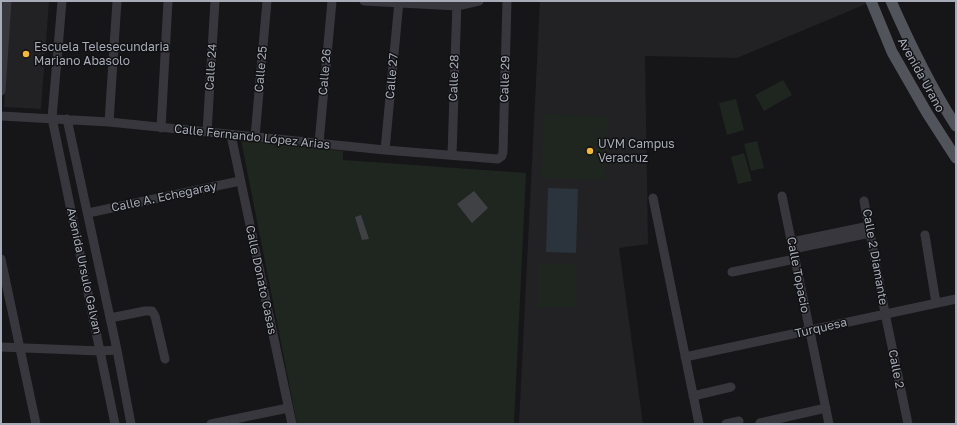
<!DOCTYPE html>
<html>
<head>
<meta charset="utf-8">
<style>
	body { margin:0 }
	#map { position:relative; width:957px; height:425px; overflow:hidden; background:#161618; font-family:"Golos Text",sans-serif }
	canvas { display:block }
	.frame { position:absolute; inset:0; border:2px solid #a7acb8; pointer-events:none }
</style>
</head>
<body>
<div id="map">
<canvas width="957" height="425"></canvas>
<div class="frame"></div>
</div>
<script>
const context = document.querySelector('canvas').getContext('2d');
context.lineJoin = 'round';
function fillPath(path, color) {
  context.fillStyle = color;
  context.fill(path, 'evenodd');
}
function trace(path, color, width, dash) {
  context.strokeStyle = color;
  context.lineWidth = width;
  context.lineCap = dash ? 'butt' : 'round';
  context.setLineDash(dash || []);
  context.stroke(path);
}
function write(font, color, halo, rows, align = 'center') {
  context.font = font + ' "Golos Text",sans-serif';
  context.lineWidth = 3;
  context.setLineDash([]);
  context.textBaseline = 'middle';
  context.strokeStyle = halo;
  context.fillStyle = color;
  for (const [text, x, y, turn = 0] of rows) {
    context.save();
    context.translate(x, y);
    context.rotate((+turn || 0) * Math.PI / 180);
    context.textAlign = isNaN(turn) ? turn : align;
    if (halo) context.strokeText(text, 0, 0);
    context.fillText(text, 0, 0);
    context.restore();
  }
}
const built = new Path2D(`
	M 10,1 L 49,1 L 41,109 L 4,107 Z
	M 540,1 L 865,1 L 866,4 L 737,58 L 645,56 L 648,244 L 619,248 L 643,424 L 519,424 Z`);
const green = new Path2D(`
	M 783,80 L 792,95 L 764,111 L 755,95 Z
	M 736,99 L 744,130 L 727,135 L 719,103 Z
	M 543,114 L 608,117 L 605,180 L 541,178 Z
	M 241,140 L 343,151 L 343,160 L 526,173 L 514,424 L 297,424 Z
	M 757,141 L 764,168 L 751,171 L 744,144 Z
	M 744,153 L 752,181 L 738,184 L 731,157 Z
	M 538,264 L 577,264 L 577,307 L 538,307 Z`);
const water = new Path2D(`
	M 548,188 L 578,189 L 576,253 L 546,252 Z`);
const building = new Path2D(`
	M 474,191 L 488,208 L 472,223 L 457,204 Z
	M 361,215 L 369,239 L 362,240 L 355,217 Z`);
const minor = new Path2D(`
	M 62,1 L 52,118 L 115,424
	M 364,1 L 457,6 L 479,1
	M 1,91 L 7,1
	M 1,116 L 109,122 L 385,150 L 498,159 L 502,156 L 503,152 L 507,1
	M 67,119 L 117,350 L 131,424
	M 109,122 L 117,1
	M 161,128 L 168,1
	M 207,132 L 215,1
	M 231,135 L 292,424
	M 255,137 L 267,1
	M 319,143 L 332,1
	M 385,150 L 399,1
	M 452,155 L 457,1
	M 782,196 L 829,424
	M 653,198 L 699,424
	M 864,201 L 885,313 L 908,424
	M 88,213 L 240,181
	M 925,235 L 936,303
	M 792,242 L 869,226
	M 793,249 L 870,233
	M 1,259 L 36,424
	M 732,272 L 795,259
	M 110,318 L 145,311 L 152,311 L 155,316 L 165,359
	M 1,347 L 100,351 L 117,350
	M 685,357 L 956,299
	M 693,396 L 731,387
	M 760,423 L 826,408
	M 211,424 L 288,408
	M 726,424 L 739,421`);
const major = new Path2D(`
	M 871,1 L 892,52 L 927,113 L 956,158
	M 891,1 C 910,44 930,86 956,126`);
const markers = [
	[26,54,4,"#f5b930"],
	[590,151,4,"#f5b930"]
];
const poiNames = [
	["Escuela Telesecundaria",34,47],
	["Mariano Abasolo",34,61],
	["UVM Campus",598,144],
	["Veracruz",598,158]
];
const streetNames = [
	["Calle 24",211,67,-86],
	["Calle 25",261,69,-85],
	["Calle 26",325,72,-85],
	["Avenida Urano",921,75,61],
	["Calle 27",392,76,-85],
	["Calle 28",454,78,-88],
	["Calle 29",505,79,-88],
	["Calle Fernando López Arias",252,137,6],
	["Calle A. Echegaray",164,197,-12],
	["Calle 2 Diamante",875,257,80],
	["Avenida Ursulo Galvan",84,271,78],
	["Calle Topacio",798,275,79],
	["Calle Donato Casas",261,280,78],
	["Turquesa",821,328,-13],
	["Calle 2",896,369,79]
];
fillPath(built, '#222225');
fillPath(green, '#1e261f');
fillPath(water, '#2b343c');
fillPath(building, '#404145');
trace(minor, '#37373d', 9);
trace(major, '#52545c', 11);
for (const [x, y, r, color] of markers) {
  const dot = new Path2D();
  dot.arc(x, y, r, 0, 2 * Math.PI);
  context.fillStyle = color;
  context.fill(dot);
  trace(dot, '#111113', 1.5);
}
write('12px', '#a7acb8', '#111113', poiNames, 'left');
write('12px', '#a7acb8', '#111113', streetNames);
</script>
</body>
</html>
